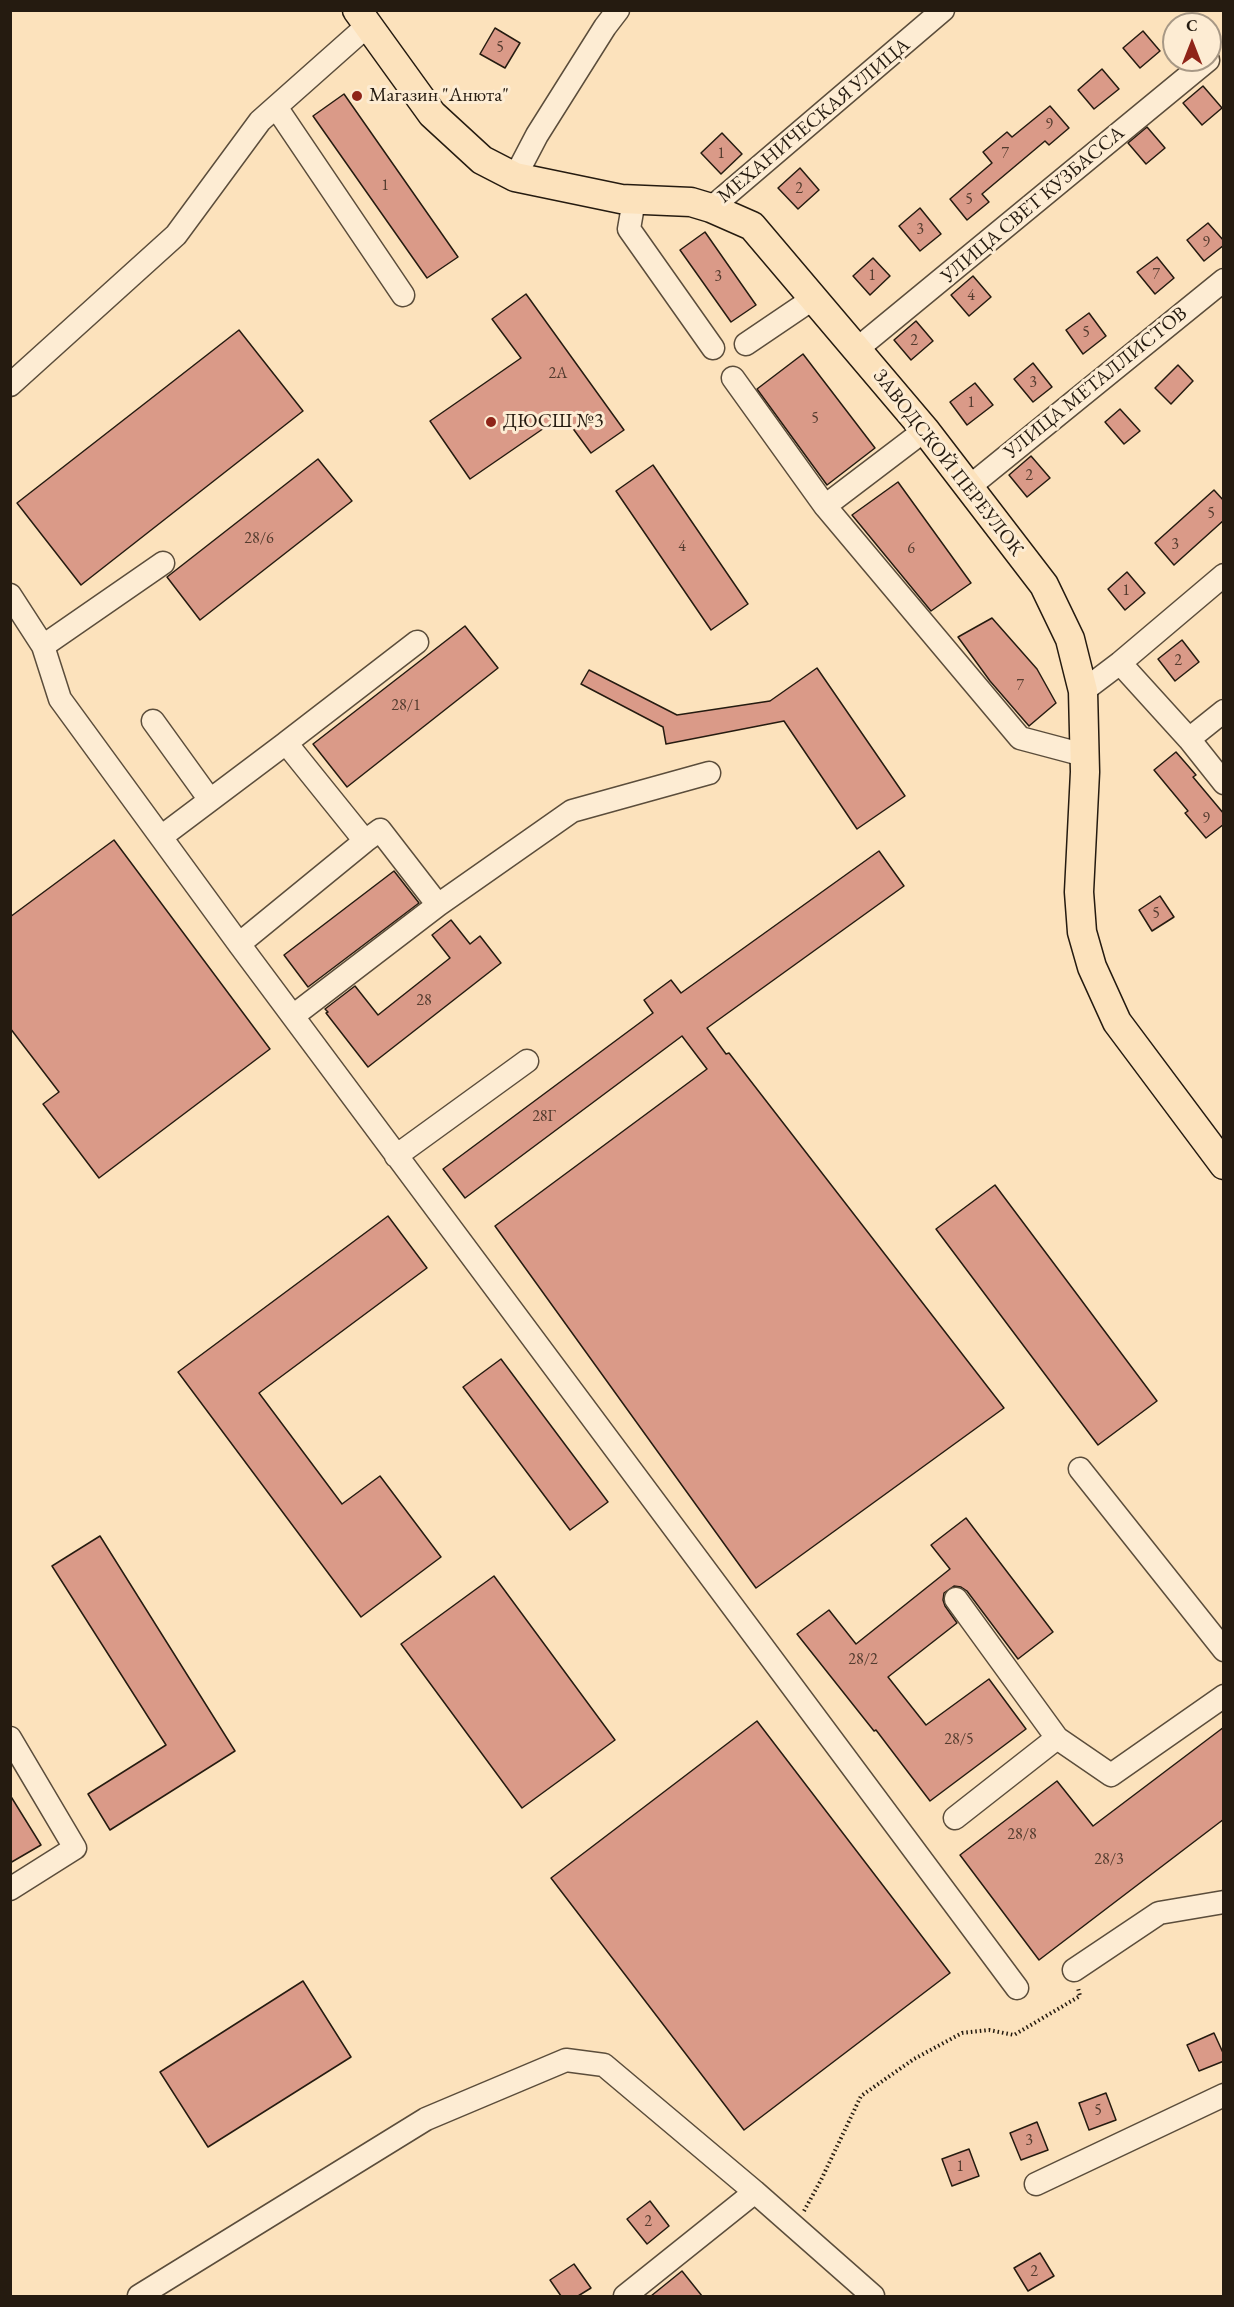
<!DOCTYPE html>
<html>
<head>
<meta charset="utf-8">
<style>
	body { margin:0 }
	#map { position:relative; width:1234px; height:2307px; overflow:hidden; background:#fce2bc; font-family:"EB Garamond",serif }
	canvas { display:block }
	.frame { position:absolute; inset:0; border:12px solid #251b10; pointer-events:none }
	.north { position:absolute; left:1162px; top:12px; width:60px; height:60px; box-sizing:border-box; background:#fdecd3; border:2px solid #a79885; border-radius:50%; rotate:0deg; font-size:16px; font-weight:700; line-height:24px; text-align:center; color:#251b10 }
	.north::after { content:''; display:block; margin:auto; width:21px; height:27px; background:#8f2418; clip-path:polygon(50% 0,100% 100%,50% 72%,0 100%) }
</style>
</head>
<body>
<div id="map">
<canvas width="1234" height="2307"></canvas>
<div class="frame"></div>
<div class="north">С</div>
</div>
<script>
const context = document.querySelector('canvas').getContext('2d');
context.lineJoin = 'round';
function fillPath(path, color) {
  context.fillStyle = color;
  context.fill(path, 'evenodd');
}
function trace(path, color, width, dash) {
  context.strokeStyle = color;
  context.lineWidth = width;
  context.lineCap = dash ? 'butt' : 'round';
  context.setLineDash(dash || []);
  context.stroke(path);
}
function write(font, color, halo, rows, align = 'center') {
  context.font = font + ' "EB Garamond",serif';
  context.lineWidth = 6;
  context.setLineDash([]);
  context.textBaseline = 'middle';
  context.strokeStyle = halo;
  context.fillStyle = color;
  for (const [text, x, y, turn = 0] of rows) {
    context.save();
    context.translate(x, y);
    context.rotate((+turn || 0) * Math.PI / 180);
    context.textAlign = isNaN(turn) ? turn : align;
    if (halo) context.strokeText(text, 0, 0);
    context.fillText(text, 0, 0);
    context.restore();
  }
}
const building = new Path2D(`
	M 495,28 L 520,43 L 505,68 L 480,54 Z
	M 1143,31 L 1160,51 L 1140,68 L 1123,48 Z
	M 1102,69 L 1119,89 L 1094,109 L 1078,90 Z
	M 1203,86 L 1222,108 L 1202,125 L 1183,103 Z
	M 344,94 L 458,257 L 427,278 L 313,116 Z
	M 1050,106 L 1069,128 L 1049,145 L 1045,141 L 982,194 L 989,202 L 967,220 L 950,199 L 992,163 L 983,152 L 1007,132 L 1012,137 Z
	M 1147,127 L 1165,148 L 1146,164 L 1128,143 Z
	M 722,133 L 742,154 L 721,174 L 701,153 Z
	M 800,168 L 819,190 L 798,209 L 778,188 Z
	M 920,208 L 941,234 L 920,251 L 899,226 Z
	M 1208,223 L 1224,241 L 1224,245 L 1204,261 L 1187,240 Z
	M 705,232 L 756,305 L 731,322 L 680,250 Z
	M 1157,257 L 1174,278 L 1155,294 L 1137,272 Z
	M 873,258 L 890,276 L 870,295 L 853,276 Z
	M 973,276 L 991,297 L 969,316 L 951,295 Z
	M 526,294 L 624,430 L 591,453 L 563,415 L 470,479 L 430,421 L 521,358 L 492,319 Z
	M 1089,313 L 1106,336 L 1083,354 L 1066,330 Z
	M 916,321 L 933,341 L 911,360 L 894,340 Z
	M 239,330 L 303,411 L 81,585 L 17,503 Z
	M 803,354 L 875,448 L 827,485 L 757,389 Z
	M 1033,363 L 1052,387 L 1033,402 L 1014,379 Z
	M 1178,365 L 1193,381 L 1171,404 L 1155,388 Z
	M 975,383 L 993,405 L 967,425 L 950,402 Z
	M 1120,409 L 1140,431 L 1124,444 L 1105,422 Z
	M 1031,456 L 1050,478 L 1027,497 L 1009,475 Z
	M 318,459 L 352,501 L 200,620 L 167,577 Z
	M 653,465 L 748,604 L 711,630 L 616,491 Z
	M 898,482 L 971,583 L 931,611 L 852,515 Z
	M 1214,490 L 1224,501 L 1224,520 L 1174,565 L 1155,543 Z
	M 1127,572 L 1145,593 L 1125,610 L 1108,589 Z
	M 992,618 L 1037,669 L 1056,703 L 1029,726 L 990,681 L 958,637 Z
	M 465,626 L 498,668 L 347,787 L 313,744 Z
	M 1182,640 L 1199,662 L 1175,681 L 1158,659 Z
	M 817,668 L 905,796 L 857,829 L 784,721 L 666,744 L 663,727 L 581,684 L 589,670 L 677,715 L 770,701 Z
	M 1176,752 L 1196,775 L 1193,777 L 1224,814 L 1224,824 L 1206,838 L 1185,813 L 1188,811 L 1154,770 Z
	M 114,840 L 270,1049 L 99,1178 L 43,1104 L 59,1092 L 10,1028 L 10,917 Z
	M 879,851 L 904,886 L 707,1028 L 726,1054 L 729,1053 L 1004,1408 L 756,1588 L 495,1226 L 707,1069 L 682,1036 L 465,1198 L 443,1169 L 653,1013 L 644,1000 L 671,980 L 681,993 Z
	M 394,871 L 419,903 L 308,987 L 284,955 Z
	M 1160,896 L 1174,917 L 1152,931 L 1139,910 Z
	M 451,920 L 470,944 L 480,936 L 501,963 L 368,1067 L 326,1013 L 328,1012 L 325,1009 L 355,986 L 378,1015 L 450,958 L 432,935 Z
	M 995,1185 L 1157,1401 L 1098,1445 L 936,1229 Z
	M 388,1216 L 427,1268 L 259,1393 L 342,1504 L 380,1476 L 441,1557 L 361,1617 L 178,1372 Z
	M 501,1359 L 608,1502 L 570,1530 L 463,1387 Z
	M 966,1518 L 1053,1632 L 1018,1659 L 967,1591 L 961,1587 L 954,1586 L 944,1593 L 943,1600 L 945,1606 L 957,1623 L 888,1677 L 926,1725 L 989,1679 L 1026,1729 L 930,1801 L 876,1730 L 874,1731 L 797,1634 L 829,1610 L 856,1644 L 950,1569 L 931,1545 Z
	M 100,1536 L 235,1751 L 110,1830 L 88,1794 L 166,1745 L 52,1566 Z
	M 494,1576 L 615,1740 L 522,1808 L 401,1644 Z
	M 757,1721 L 950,1973 L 744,2130 L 551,1878 Z
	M 1224,1727 L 1224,1819 L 1039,1960 L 960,1855 L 1057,1781 L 1093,1826 Z
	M 10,1795 L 41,1845 L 10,1863 Z
	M 303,1981 L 351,2057 L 208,2147 L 160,2072 Z
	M 1214,2033 L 1224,2055 L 1224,2061 L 1199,2071 L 1187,2045 Z
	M 1106,2093 L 1116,2120 L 1089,2130 L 1079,2103 Z
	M 1037,2122 L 1048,2150 L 1021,2160 L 1010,2133 Z
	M 969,2149 L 979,2176 L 952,2186 L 942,2159 Z
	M 650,2201 L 669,2226 L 647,2244 L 627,2219 Z
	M 1040,2253 L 1054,2276 L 1028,2291 L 1014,2268 Z
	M 574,2264 L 591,2288 L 578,2296 L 561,2296 L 550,2280 Z
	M 682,2271 L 702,2296 L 651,2296 Z`);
const path = new Path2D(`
	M 804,2211 L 821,2180 L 861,2096 L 914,2059 L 962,2033 L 989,2030 L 1014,2035 L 1080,1996 L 1078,1988`);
const minor = new Path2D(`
	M 276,107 L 403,295
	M 515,177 L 537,135 L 605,27 L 618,10
	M 634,200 L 629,229 L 713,348
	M 711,208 L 943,10
	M 746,344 L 814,298
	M 857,349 L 1208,60
	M 733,378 L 825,506 L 1020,738 L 1084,755
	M 10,385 L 176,235 L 260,121 L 367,26
	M 969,487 L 1224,280
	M 825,506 L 925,430
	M 10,595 L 43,646 L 60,699 L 239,944 L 1017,1988
	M 43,646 L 163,563
	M 1120,663 L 1189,739 L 1224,783
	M 1083,691 L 1120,663 L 1224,575
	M 153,721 L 210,800
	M 1189,739 L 1224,711
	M 161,837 L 286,743
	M 438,905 L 572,811 L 709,773
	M 239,944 L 365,841 L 286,743 L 417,642
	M 293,1016 L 438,905 L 380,830 L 365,841
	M 396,1156 L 527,1061
	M 1080,1469 L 1224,1650
	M 956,1599 L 1057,1738 L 1111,1775 L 1224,1696
	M 10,1738 L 75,1848 L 10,1889
	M 955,1818 L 1057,1738
	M 1074,1970 L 1159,1913 L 1224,1902
	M 1036,2184 L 1224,2095
	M 139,2296 L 426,2119 L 566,2060 L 604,2065 L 755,2192 L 873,2296
	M 625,2296 L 755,2192`);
const major = new Path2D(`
	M 357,10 L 432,114 L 482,160 L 515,177 L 621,199 L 691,202 L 711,208 L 752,226 L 925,430 L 1044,585 L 1070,639 L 1083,691 L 1085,772 L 1079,892 L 1082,932 L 1092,967 L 1117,1022 L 1224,1165`);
const markers = [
	[357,96,6,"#8f2418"],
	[491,422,6,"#8f2418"]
];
const numberNames = [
	["5",500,48],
	["9",1049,125],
	["1",721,154],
	["7",1005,154],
	["1",385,186],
	["2",799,189],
	["5",969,200],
	["3",920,230],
	["9",1206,243],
	["7",1156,275],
	["1",872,276],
	["3",718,277],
	["4",971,296],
	["5",1086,333],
	["2",914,341],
	["2А",558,374],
	["3",1033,383],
	["1",971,403],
	["5",815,419],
	["2",1029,476],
	["5",1211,514],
	["28/6",259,539],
	["3",1175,545],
	["4",682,547],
	["6",911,549],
	["1",1126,591],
	["2",1178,661],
	["7",1020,686],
	["28/1",406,706],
	["9",1206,819],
	["5",1156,914],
	["28",424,1001],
	["28Г",544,1117],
	["28/2",863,1660],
	["28/5",959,1740],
	["28/8",1022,1835],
	["28/3",1109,1860],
	["5",1098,2111],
	["3",1029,2141],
	["1",960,2167],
	["2",648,2222],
	["2",1034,2272]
];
const poiNames = [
	["Магазин \"Анюта\"",369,96],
	["ДЮСШ №3",503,422]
];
const streetNames = [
	["МЕХАНИЧЕСКАЯ УЛИЦА",814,121,-40],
	["УЛИЦА СВЕТ КУЗБАССА",1033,205,-40],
	["УЛИЦА МЕТАЛЛИСТОВ",1096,383,-39],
	["ЗАВОДСКОЙ ПЕРЕУЛОК",948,463,52]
];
fillPath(building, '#da9a88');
trace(building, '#251b10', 1.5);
trace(minor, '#5b4d3b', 25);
trace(major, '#251b10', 31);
trace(path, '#251b10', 4, [1.5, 3]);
trace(minor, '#fdecd3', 22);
trace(major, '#fce2bc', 28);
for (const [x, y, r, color] of markers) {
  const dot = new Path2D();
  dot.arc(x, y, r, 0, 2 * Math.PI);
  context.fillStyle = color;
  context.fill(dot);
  trace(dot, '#fdecd3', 2);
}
write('16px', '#523b2e', null, numberNames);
write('20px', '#251b10', '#fdecd3', poiNames, 'left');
write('20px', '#251b10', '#fdecd3', streetNames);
</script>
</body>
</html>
